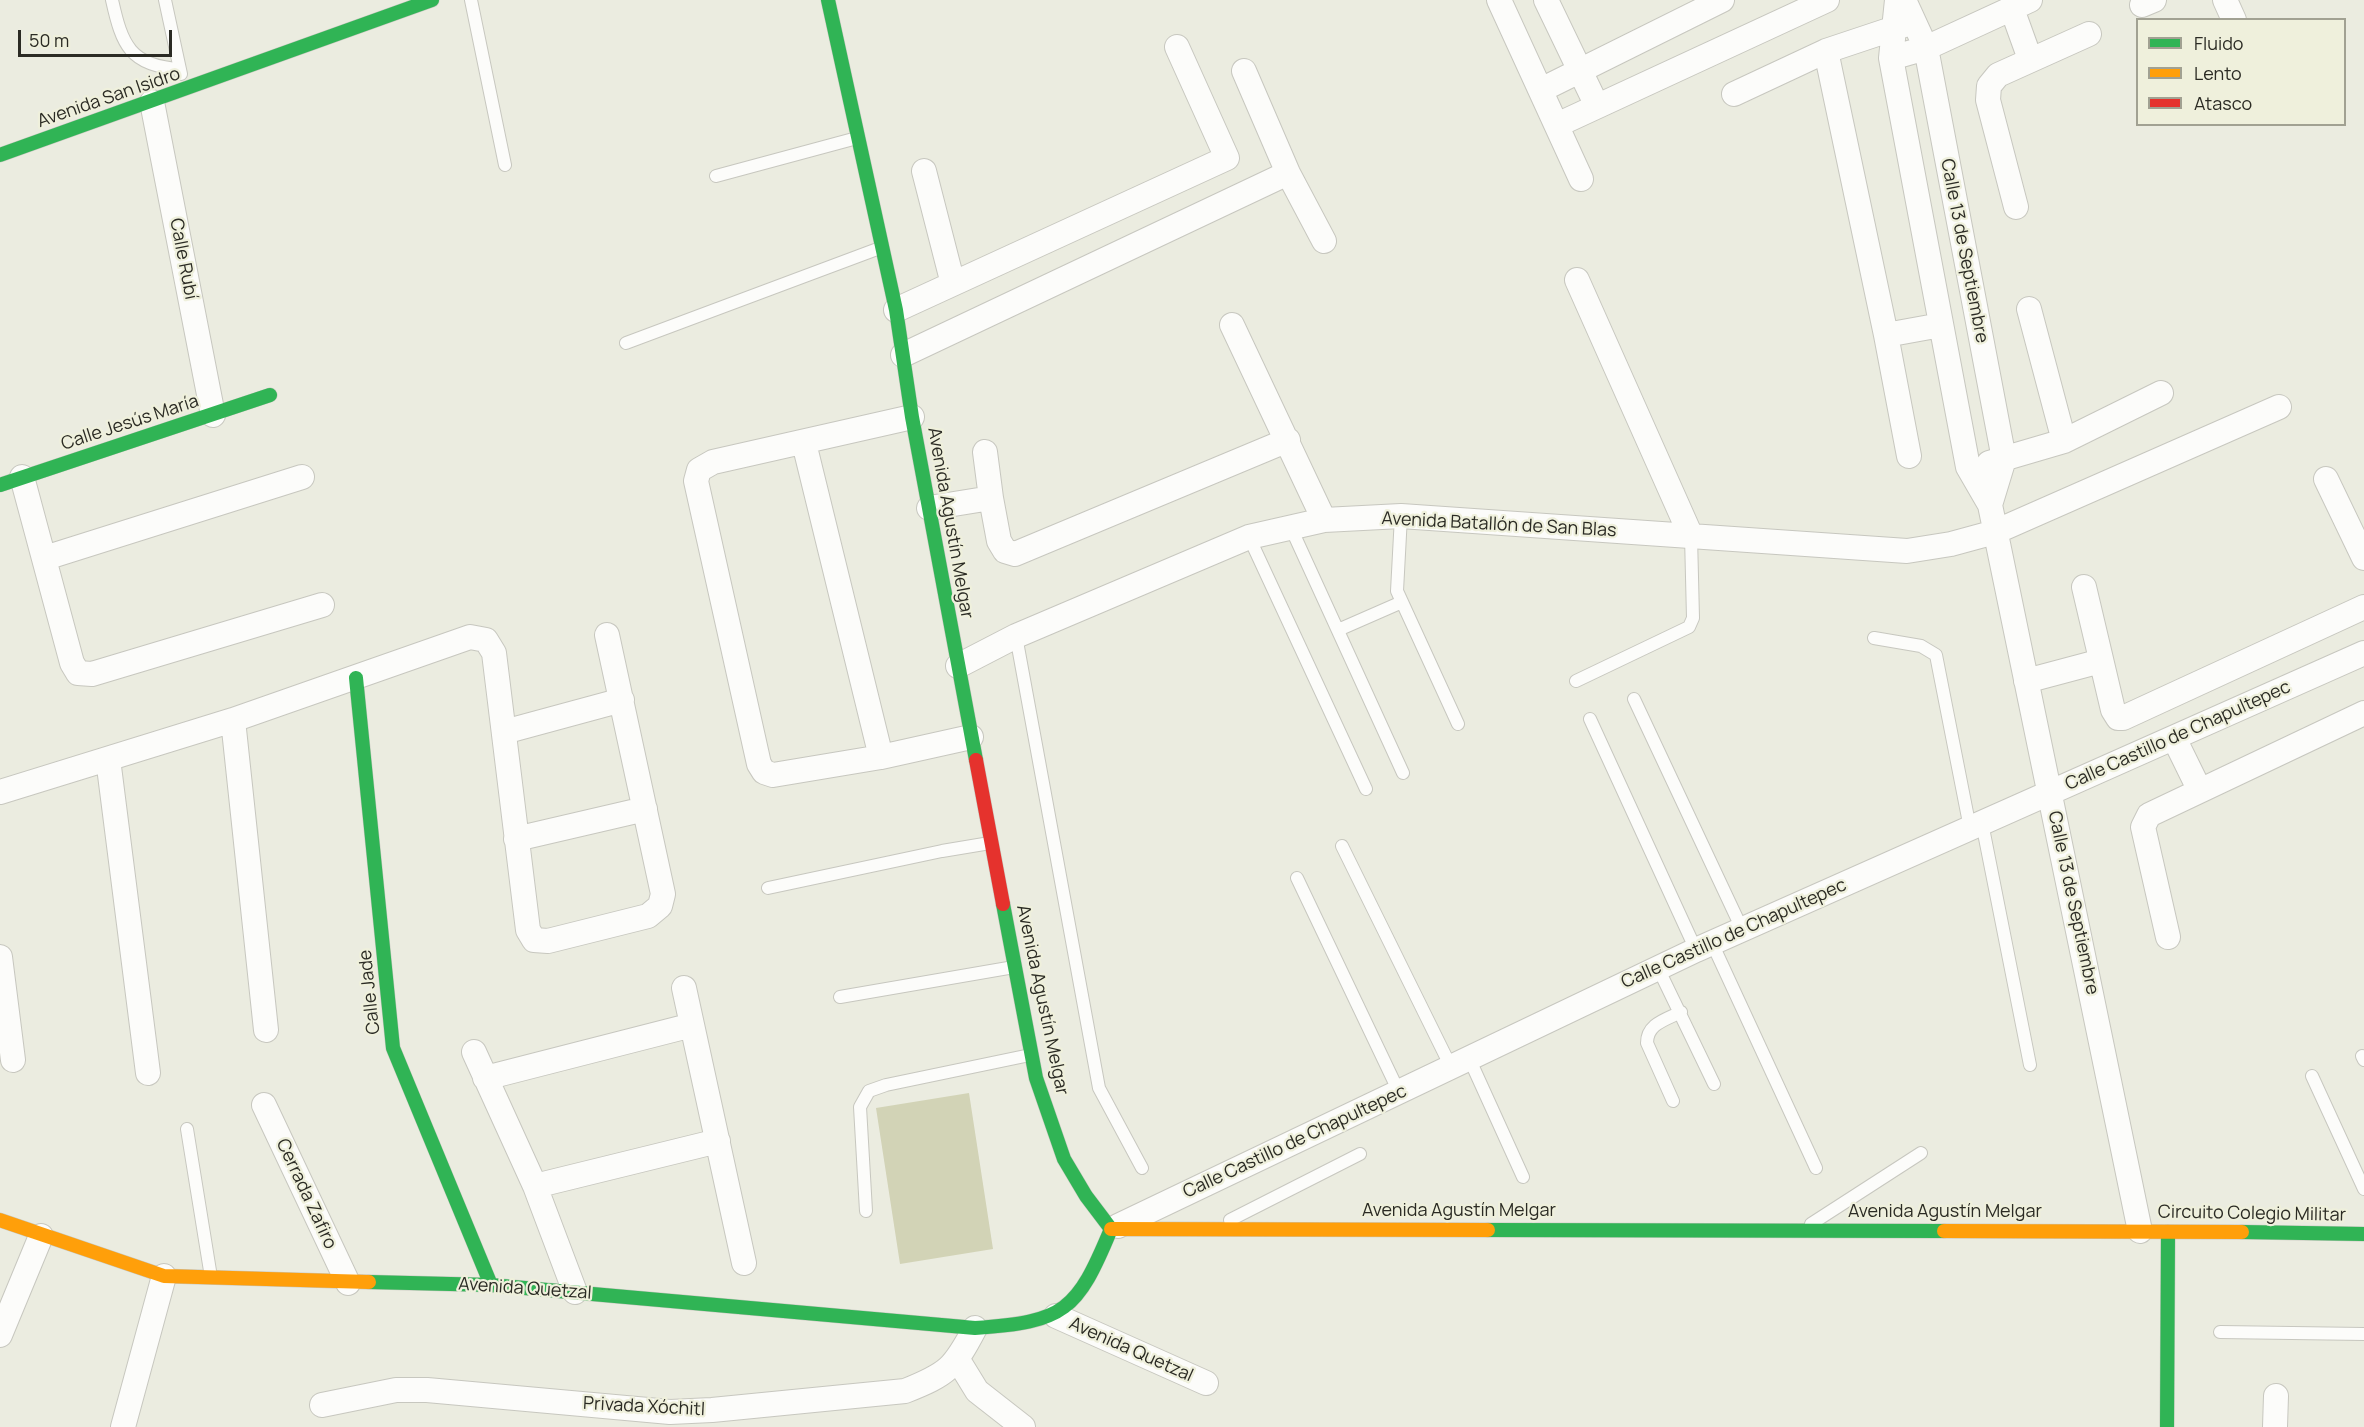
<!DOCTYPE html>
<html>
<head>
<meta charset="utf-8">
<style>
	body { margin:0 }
	#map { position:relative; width:2364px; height:1427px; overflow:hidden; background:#ebece0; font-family:Manrope,sans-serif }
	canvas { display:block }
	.legend { position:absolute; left:2136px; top:18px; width:210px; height:108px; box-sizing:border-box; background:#eff0dc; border:2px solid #a1a192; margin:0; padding:8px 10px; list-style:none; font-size:18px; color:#2b2b24 }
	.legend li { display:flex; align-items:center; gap:12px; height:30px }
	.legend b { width:30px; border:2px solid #a1a192 }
	.scale { position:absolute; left:18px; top:30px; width:154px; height:27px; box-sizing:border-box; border:3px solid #2b2b24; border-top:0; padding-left:8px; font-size:18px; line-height:21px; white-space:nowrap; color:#2b2b24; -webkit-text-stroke:4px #eff0dc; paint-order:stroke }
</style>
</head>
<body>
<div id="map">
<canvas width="2364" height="1427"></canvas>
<ul class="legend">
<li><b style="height:8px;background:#30b455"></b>Fluido</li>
<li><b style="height:8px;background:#ff9f0a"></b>Lento</li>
<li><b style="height:8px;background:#e5322d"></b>Atasco</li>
</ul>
<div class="scale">50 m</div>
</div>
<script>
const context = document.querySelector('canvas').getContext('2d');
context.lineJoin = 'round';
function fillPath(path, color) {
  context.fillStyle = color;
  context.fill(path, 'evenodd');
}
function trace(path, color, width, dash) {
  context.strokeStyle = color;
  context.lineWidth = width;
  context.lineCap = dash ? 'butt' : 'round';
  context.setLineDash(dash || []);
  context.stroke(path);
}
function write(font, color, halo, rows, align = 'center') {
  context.font = font + ' Manrope,sans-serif';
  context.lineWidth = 4.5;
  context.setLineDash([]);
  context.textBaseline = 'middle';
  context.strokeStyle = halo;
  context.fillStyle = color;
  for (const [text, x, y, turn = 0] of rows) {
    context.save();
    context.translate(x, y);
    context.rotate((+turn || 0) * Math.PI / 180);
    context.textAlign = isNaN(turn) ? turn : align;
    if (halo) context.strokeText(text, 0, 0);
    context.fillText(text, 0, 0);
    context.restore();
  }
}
const green = new Path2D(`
	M 969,1093 L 993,1249 L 900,1264 L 876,1108 Z`);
const lane = new Path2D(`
	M 112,0 C 122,45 130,66 180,69
	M 165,0 L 181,74
	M 471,0 L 505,165
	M 716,176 L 857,138
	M 626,343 L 880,248
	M 1401,516 L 1397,591 L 1458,724
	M 1291,528 L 1403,773
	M 1249,537 L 1366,789
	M 1338,630 L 1402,602
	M 1016,636 L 1099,1088 L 1142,1168
	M 1874,638 L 1921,646 L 1936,655 L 1970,828
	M 1576,681 L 1689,627 L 1693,618 L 1691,536
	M 1634,699 L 1742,929
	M 1590,719 L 1696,950
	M 1982,823 L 2030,1065
	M 1342,846 L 1451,1067
	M 1297,878 L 1399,1092
	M 768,888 L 942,851 L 990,843
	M 1712,943 L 1816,1168
	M 1658,968 L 1714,1084
	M 840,997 L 1014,967
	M 2362,1056 L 2364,1060
	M 1469,1058 L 1523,1177
	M 2312,1076 L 2364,1189
	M 1673,1101 L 1647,1043 C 1647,1024 1665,1020 1681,1012
	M 187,1129 L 211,1277
	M 866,1211 L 860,1107 L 869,1091 L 886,1085 L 1030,1055
	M 1230,1220 L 1360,1154
	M 1811,1224 L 1921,1153
	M 2220,1332 L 2364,1334`);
const street = new Path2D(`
	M 1499,0 L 1581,179
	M 1546,0 L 1597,106
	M 1897,0 L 1891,58 L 1968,467 L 1990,505 L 2140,1231
	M 1904,0 L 1926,48 L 2004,459 L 1990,505
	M 2225,0 L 2234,20
	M 2142,5 L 2154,0
	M 2012,9 L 2030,59
	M 1826,51 L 1886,335 L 1909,456
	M 1891,58 L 1926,48 L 2030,0
	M 1244,71 L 1288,173 L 1324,241
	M 1541,90 L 1722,0
	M 1734,94 L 1826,51 L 1907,24
	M 152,102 L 213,415
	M 1557,125 L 1827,0
	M 924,171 L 953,284
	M 2016,207 L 1988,100 L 1989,86 L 1998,75 L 2089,34
	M 1577,280 L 1691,536
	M 2029,309 L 2064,441
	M 896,310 L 1227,158 L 1177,47
	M 1232,325 L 1324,520
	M 1886,335 L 1941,325
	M 903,355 L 1288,173
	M 912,417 L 713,462 L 699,470 L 696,481 L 759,764 L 764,772 L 773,775 L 881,757 L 971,737
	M 804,443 L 881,757
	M 985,452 L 991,498
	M 1989,463 L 2064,441 L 2161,393
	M 22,477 L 72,663 L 78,673 L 92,674 L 322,605
	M 2326,479 L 2364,558
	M 929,508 L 991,498 L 999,541 L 1005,551 L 1015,554 L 1288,440
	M 45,558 L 302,477
	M 2084,587 L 2113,710 L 2118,718 L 2123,718 L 2364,607
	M 958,666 L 1016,636 L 1249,537 L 1324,520 L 1401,516 L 1907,551 L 1951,544 L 1995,532 L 2279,407
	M 2026,681 L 2101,661
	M 233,720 L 266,1030
	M 504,732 L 622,700
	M 2174,738 L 2199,789
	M 108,759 L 148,1073
	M 0,792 L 233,720 L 470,637 L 486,640 L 494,653 L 528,930 L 534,940 L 548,941 L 648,916 L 660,906 L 663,894 L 607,635
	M 516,839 L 645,809
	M 2168,937 L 2143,827 L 2149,815 L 2364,713
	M 0,957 L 13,1060
	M 684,988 L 744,1263
	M 474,1052 L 535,1186 L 575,1292
	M 485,1078 L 692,1025
	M 264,1105 L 348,1283
	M 535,1186 L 718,1141
	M 1118,1226 L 1696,950 L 2364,653
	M 1056,1316 L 1206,1383
	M 0,1335 L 41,1236
	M 958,1360 L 977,1391 L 1023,1427
	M 322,1405 L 396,1390 L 427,1390 L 670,1412 L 712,1410 L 905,1391 C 948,1374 954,1368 975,1328
	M 123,1427 L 164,1276
	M 2275,1427 L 2276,1396`);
const fast = new Path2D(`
	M 828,0 L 896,310 L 912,417 L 976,760
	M 0,155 L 432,0
	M 0,485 L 270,395
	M 356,678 L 393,1048 L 491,1285
	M 1003,904 L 1036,1078 L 1064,1159 L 1086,1196 L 1111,1229
	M 1488,1230 L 1944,1231
	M 2242,1232 L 2364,1234
	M 369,1282 L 491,1285 L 975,1328 C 1065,1322 1077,1311 1111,1229
	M 2167,1427 L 2168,1232`);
const slow = new Path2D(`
	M 0,1220 L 164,1276 L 369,1282
	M 1111,1229 L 1488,1230
	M 1944,1231 L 2242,1232`);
const jam = new Path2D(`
	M 976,760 L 1003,904`);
const streetNames = [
	["Avenida San Isidro",109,98,-19],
	["Calle 13 de Septiembre",1964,251,79],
	["Calle Rubí",183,259,79],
	["Calle Jesús María",130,423,-18],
	["Avenida Agustín Melgar",950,523,80],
	["Avenida Batallón de San Blas",1499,525,3],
	["Calle Castillo de Chapultepec",2178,736,-24],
	["Calle 13 de Septiembre",2073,903,78],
	["Calle Castillo de Chapultepec",1734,934,-24],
	["Calle Jade",370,992,-96],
	["Avenida Agustín Melgar",1042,1000,78],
	["Calle Castillo de Chapultepec",1295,1142,-25],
	["Cerrada Zafiro",306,1194,65],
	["Avenida Agustín Melgar",1459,1211],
	["Avenida Agustín Melgar",1945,1212],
	["Circuito Colegio Militar",2252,1214,1],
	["Avenida Quetzal",525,1289,4],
	["Avenida Quetzal",1131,1350,24],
	["Privada Xóchitl",644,1407,3]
];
fillPath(green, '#d2d3b6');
trace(lane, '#c7c7bf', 14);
trace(street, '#c7c7bf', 26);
trace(fast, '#c7c7bf', 15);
trace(slow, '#c7c7bf', 15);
trace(jam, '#c7c7bf', 15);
trace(lane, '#fcfcfa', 12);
trace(street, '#fcfcfa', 24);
trace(fast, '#30b455', 14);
trace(slow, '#ff9f0a', 14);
trace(jam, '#e5322d', 14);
write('18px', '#2b2b24', '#eff0dc', streetNames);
</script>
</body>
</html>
